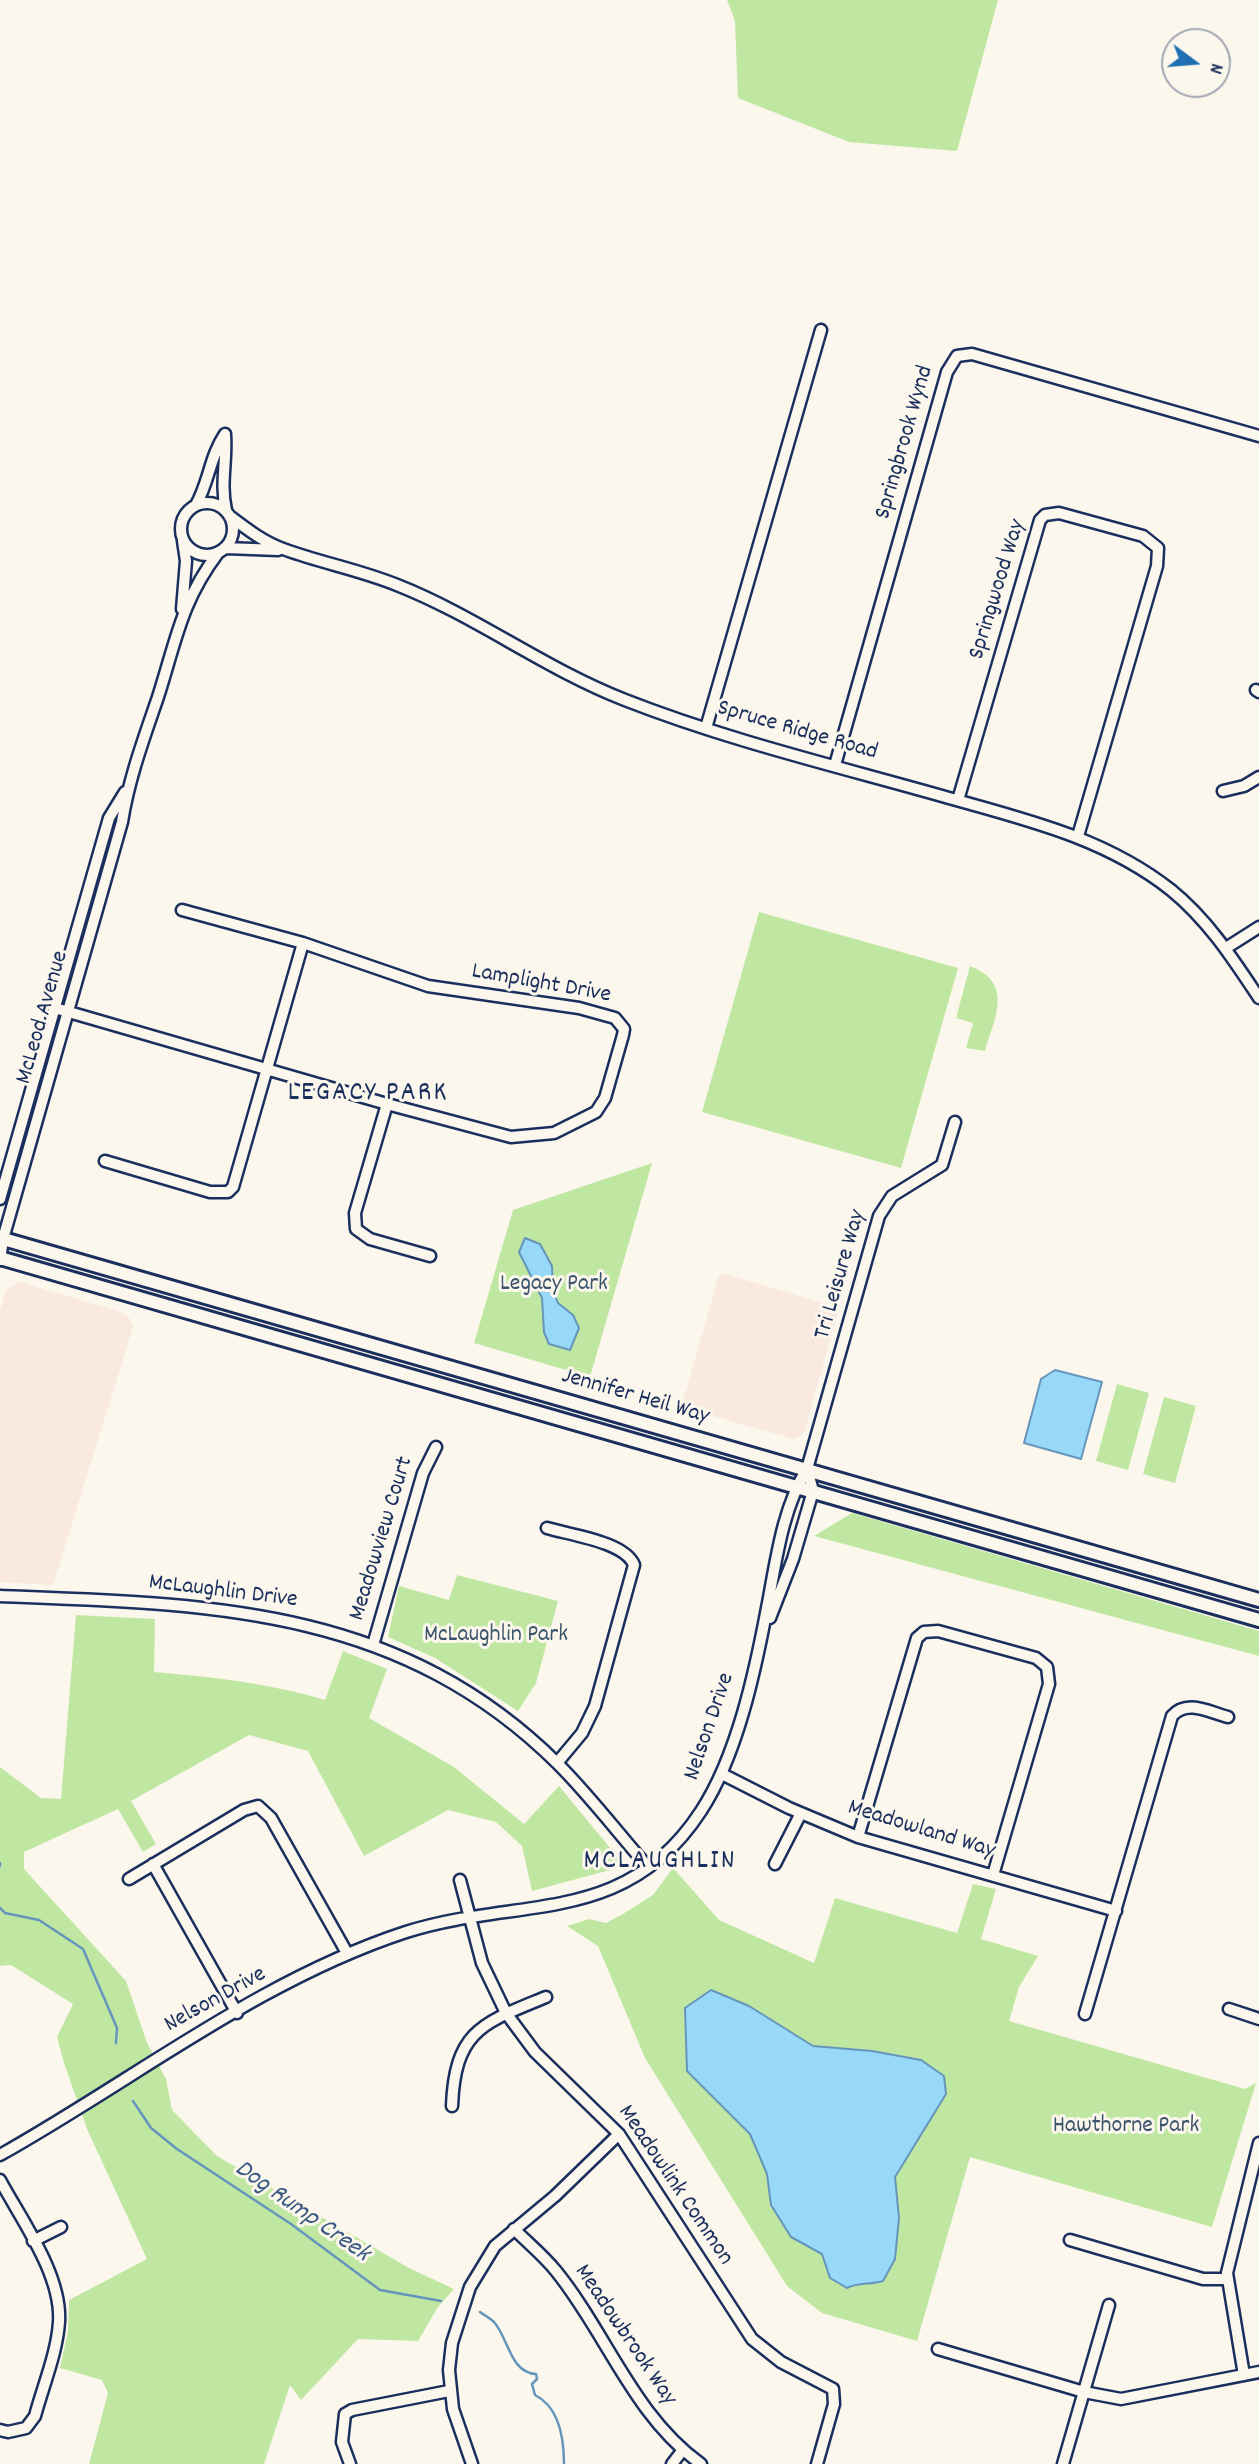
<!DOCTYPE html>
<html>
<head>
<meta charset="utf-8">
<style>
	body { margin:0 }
	#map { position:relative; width:1259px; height:2464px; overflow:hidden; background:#fbf7ec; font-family:Dekko,sans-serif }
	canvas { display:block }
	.north { position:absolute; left:1161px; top:28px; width:70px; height:70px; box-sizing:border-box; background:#fbf7ec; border:2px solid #a1a7b3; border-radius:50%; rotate:106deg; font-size:19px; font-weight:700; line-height:28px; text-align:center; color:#1b2f5e }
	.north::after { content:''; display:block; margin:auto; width:24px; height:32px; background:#1f6fb2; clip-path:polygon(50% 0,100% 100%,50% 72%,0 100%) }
</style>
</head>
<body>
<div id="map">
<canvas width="1259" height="2464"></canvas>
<div class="north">N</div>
</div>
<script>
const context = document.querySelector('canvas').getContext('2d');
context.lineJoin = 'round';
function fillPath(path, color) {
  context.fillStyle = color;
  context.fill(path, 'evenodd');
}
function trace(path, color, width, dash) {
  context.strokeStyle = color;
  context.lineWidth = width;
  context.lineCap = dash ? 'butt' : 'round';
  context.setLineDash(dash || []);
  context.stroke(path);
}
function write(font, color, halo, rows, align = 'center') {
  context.font = font + ' Dekko,sans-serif';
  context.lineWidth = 6;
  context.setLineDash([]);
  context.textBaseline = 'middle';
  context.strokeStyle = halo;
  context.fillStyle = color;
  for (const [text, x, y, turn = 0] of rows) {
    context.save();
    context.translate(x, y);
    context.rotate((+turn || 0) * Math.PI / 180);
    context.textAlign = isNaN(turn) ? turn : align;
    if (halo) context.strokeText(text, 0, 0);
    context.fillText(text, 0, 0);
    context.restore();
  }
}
const built = new Path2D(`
	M 725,1274 L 830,1305 L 838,1313 L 804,1433 L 794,1439 L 685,1408 L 683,1401 L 719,1275 Z
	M 20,1282 L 121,1312 L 130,1319 L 133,1327 L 53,1585 L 0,1582 L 0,1311 L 6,1290 Z`);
const green = new Path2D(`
	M 727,0 L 998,0 L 957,151 L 849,142 L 738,98 L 735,21 Z
	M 759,912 L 958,968 L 901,1168 L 702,1112 Z
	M 970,966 C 1014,983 995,1017 985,1051 L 966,1048 L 973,1023 L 956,1018 Z
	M 652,1163 L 590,1377 L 474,1343 L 513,1210 Z
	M 1117,1384 L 1149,1393 L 1128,1470 L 1096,1461 Z
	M 1164,1397 L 1196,1406 L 1175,1483 L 1143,1474 Z
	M 852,1513 L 1259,1631 L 1259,1656 L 814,1536 Z
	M 457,1575 L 558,1601 L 536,1683 L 518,1711 L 435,1658 L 388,1637 L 399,1586 L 449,1600 Z
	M 76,1615 L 155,1619 L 154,1672 C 212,1677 269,1683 325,1700 L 343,1651 L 387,1669 L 369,1718 L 454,1767 L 524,1824 L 559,1786 L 625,1866 L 532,1891 L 522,1846 L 496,1822 L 448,1810 L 364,1856 L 308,1751 L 249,1735 L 131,1801 L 156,1844 L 143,1852 L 118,1809 L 24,1852 L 24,1869 L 126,1981 L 147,2043 L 166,2079 L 172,2110 L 217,2156 L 409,2268 L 454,2289 L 438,2307 L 418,2341 L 358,2339 L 301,2400 L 290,2385 L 264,2464 L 89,2464 L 108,2393 L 102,2380 L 60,2368 L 68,2331 L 69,2300 L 147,2259 L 87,2129 L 64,2063 L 57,2037 L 73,2004 L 11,1965 L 0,1966 L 0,1767 L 41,1798 L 61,1799 Z
	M 673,1868 L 719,1920 L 814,1963 L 835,1898 L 957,1933 L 973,1884 L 996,1889 L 981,1939 L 1038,1956 L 1019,1987 L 1009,2021 L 1245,2089 L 1256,2083 L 1212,2227 L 970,2157 L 917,2341 L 822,2313 L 787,2286 L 645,2058 L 598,1946 L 567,1926 L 589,1919 L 606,1923 L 623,1914 L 653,1895 Z`);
const water = new Path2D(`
	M 525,1238 L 540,1244 L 552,1266 L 553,1290 L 558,1303 L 573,1315 L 579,1328 L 570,1350 L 549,1344 L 544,1332 L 542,1298 L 519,1252 Z
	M 1055,1370 L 1102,1382 L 1081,1459 L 1024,1443 L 1041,1379 Z
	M 711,1990 L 749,2006 L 813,2046 L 872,2051 L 921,2060 L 944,2076 L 946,2094 L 895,2177 L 899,2218 L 895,2259 L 883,2281 C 870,2285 859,2282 847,2288 L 830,2278 L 822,2254 L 791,2237 L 771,2205 L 767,2174 L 750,2134 L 687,2071 L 685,2008 Z`);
const stream = new Path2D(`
	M 0,1863 L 0,1866
	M 0,1908 L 5,1913 L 39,1920 L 83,1949 L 117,2028 L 116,2043
	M 133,2101 L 151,2128 L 177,2149 L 291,2224 L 380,2290 L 441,2301
	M 480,2312 C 484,2315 490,2318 494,2322 C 508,2337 510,2373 536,2374 L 537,2379 L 532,2384 L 535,2395 C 559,2407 564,2439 564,2464`);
const minor = new Path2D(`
	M 225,435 C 227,461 220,484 226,510
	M181 529a26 26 0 1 1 52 0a26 26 0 1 1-52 0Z
	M 196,505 C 209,482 210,456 225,434
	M 231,517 C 248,530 265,543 286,550 C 322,563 360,570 397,585 C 476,616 545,669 625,700 C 727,740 836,766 942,796 C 1023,819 1104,837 1171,890 C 1208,920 1233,959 1259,998
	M 226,548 L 278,550
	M 182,609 L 186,561 L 183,541
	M 1256,690 L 1259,692
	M 706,728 L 821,330
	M 835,765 L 947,372 L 957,356 L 972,354 L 1259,436
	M 1223,791 L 1244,786 L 1259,777
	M 958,800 L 1040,520 L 1045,515 L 1059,513 L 1143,536 L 1158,548 L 1157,566 L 1078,836
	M 1226,948 L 1259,927
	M 55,1008 L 387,1104 L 511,1137 L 554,1133 L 596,1112 L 605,1098 L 623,1035 L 624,1029 L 615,1018 L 579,1008 L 428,986 L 303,943 L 182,910
	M 387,1104 L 355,1213 L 356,1229 L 370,1239 L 430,1256
	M 105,1161 L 210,1192 L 228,1192 L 233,1187 L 303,943
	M 0,1199 L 109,818 L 125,792
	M 0,1260 L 3,1239 L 122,822 C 129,778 144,738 158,697 C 176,641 181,602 218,553
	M 547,1528 C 571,1535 625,1542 634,1565 L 595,1706 L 582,1733 L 557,1763
	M 0,1596 C 208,1604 399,1606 558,1764 C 590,1796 618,1833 648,1867
	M 770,1618 L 793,1559 L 813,1491 L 807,1469
	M 373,1645 L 423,1473 L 436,1447
	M 722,1774 L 789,1808 L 858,1837 L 1116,1911
	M 858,1837 L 917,1638 L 924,1632 L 938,1631 L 1036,1658 L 1047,1667 L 1049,1684 L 993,1875
	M 153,1864 L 237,2013
	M 775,1864 L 801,1813
	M 129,1879 L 244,1810 L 258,1806 L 271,1818 L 347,1953
	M 460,1880 L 482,1963 L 506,2013 L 535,2052 L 619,2134 L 752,2339 L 781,2362 L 833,2389 L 834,2404 L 817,2464
	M 1229,2009 L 1259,2019
	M 1085,2014 L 1172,1716 C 1187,1699 1209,1712 1228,1717
	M 452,2106 C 455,2030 483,2023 546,1997
	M 0,2155 C 134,2080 259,1980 406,1932 C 518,1896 625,1928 701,1811 C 737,1756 755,1672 767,1608 C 776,1562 782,1509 807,1469 L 879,1216 L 892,1196 L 942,1165 L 955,1122
	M 0,2180 C 22,2221 62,2275 59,2322 C 57,2353 43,2386 35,2416 L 26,2428 L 8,2432 L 0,2430
	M 514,2229 C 528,2243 543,2255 556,2271 C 607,2334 633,2415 701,2464
	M 1070,2240 L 1203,2279 L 1227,2279
	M 33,2241 L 61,2227
	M 938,2349 L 1084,2392 L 1121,2399 L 1259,2372
	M 1244,2375 L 1227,2273 L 1259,2143
	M 350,2464 L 342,2442 L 345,2414 L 352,2410 L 449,2391
	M 472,2464 L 453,2409 L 449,2370 L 452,2343 L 470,2287 L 495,2246 L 555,2196 L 619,2134
	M 672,2464 L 682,2451
	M 1063,2464 L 1109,2305`);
const major = new Path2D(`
	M 0,1238 L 1259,1600
	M 0,1258 L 1259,1620`);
const streetNames = [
	["Springbrook Wynd",906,443,-74],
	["Springwood Way",999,590,-73],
	["Spruce Ridge Road",797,732,16],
	["Lamplight Drive",541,985,10],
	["McLeod Avenue",44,1018,-74],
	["Tri Leisure Way",842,1275,-74],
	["Jennifer Heil Way",635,1398,16],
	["Meadowview Court",383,1539,-73],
	["McLaughlin Drive",223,1593,7],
	["Nelson Drive",711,1727,-71],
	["Meadowland Way",921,1831,17],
	["Nelson Drive",216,2001,-29],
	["Meadowlink Common",674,2186,56],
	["Meadowbrook Way",624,2336,56]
];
const parkNames = [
	["Legacy Park",554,1286],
	["McLaughlin Park",496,1637],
	["Hawthorne Park",1126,2128]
];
const waterNames = [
	["Dog Rump Creek",301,2213,35]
];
const quarterNames = [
	["LEGACY PARK",368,1095],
	["MCLAUGHLIN",660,1863]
];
fillPath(built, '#fae9de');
fillPath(green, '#c0e7a2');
fillPath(water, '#98d9fa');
trace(water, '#6695bc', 2);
trace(stream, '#6695bc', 2.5);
trace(minor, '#1b2f5e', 15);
trace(major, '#1b2f5e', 18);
trace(minor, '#fbf7ec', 10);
trace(major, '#fbf7ec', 12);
write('24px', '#1b2f5e', '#fbf7ec', streetNames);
write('24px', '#3c546c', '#fbf7ec', parkNames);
write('italic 26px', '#3a5a85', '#fbf7ec', waterNames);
context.letterSpacing = '2px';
write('28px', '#1b2f5e', '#fbf7ec', quarterNames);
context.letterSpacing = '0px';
</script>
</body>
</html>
